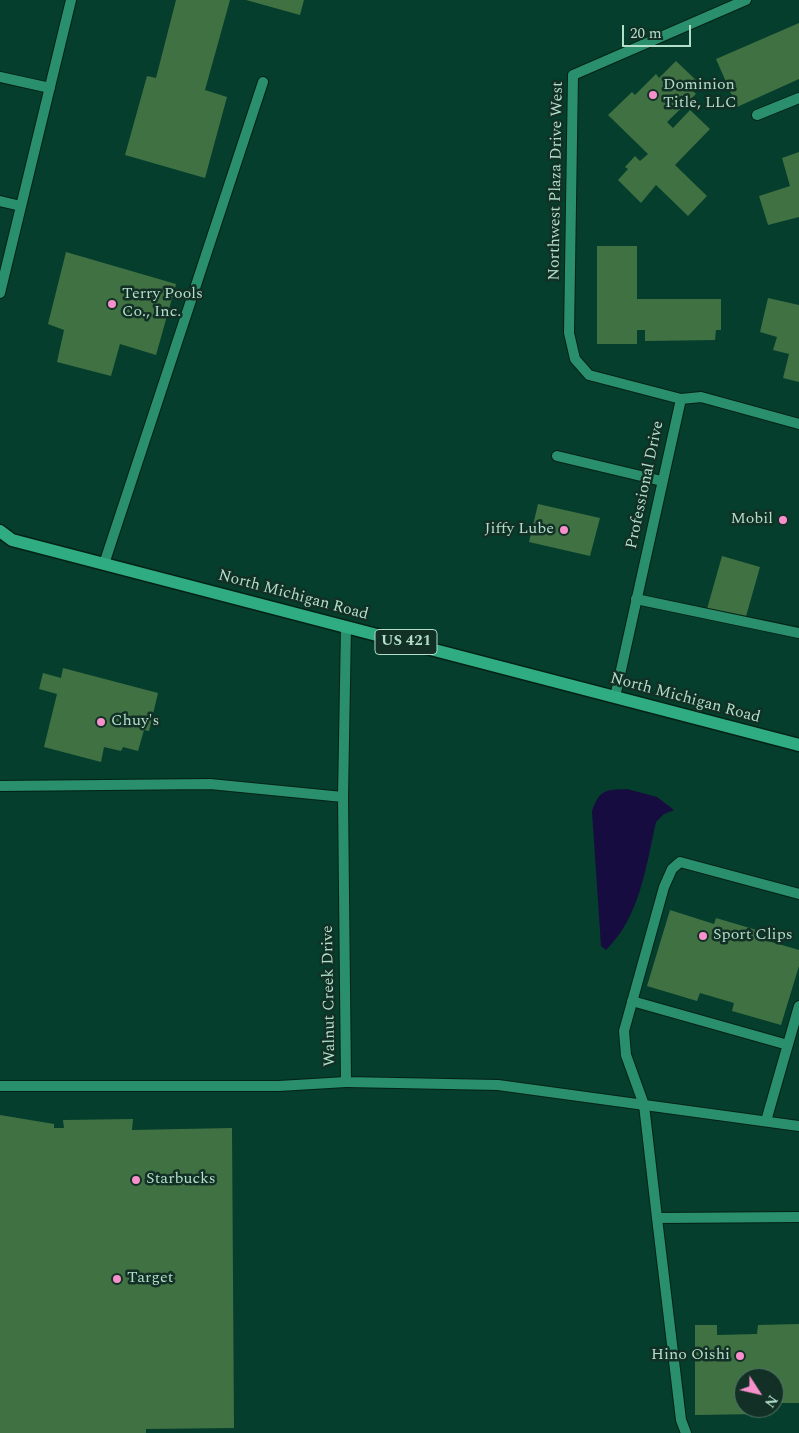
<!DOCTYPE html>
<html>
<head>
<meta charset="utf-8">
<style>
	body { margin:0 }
	#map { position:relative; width:799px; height:1433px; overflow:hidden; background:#053e2c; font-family:Spectral,serif }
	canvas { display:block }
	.north { position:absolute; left:734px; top:1368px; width:50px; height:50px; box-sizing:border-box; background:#123025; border:1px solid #527667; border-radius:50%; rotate:125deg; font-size:14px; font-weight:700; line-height:20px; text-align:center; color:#b2deca }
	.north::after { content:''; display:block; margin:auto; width:18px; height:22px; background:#f890cc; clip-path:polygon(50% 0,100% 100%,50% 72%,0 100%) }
	.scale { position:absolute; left:622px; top:25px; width:69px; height:22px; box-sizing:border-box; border:2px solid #b2deca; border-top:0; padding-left:6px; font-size:15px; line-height:18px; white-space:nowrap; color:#b2deca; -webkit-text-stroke:4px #123025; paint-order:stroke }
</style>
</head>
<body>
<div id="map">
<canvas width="799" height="1433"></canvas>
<div class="north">N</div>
<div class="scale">20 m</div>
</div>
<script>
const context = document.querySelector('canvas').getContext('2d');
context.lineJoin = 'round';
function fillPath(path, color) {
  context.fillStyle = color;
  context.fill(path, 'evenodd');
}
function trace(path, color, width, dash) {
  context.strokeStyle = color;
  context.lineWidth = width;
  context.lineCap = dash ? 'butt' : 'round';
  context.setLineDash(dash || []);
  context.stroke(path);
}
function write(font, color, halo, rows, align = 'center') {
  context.font = font + ' Spectral,serif';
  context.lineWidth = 5;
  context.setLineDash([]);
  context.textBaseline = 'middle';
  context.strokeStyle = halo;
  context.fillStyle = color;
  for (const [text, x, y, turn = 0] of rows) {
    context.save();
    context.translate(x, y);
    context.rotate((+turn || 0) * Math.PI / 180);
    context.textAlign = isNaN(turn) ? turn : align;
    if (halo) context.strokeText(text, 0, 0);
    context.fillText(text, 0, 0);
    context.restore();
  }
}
const water = new Path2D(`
	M 627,789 L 657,797 L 674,810 L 664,814 L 656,822 C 646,866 640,917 606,950 L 601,946 L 592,811 C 600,789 605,790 627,789 Z`);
const building = new Path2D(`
	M 176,0 L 230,0 L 205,90 L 227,97 L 205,178 L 125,155 L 147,76 L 156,78 Z
	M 246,0 L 304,0 L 300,15 Z
	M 799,23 L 799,79 L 737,107 L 716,59 Z
	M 676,61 L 696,80 L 689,87 L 696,94 L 667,122 L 673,128 L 690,110 L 710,129 L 675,165 L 707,196 L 688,216 L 656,185 L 641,203 L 618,180 L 628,169 L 625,167 L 635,156 L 640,161 L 648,154 L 608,115 L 632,92 L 635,95 L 656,74 L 659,78 Z
	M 799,152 L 799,217 L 768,225 L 759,196 L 790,186 L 782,158 Z
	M 597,246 L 637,246 L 637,299 L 721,299 L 721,330 L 716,330 L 715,340 L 645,341 L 645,330 L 637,330 L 637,344 L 597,344 Z
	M 66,252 L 176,284 L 156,355 L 120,344 L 111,376 L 57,362 L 64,330 L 48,324 Z
	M 768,298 L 799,305 L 799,382 L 783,378 L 789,354 L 773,350 L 777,337 L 760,332 Z
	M 538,504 L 600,518 L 590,556 L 529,542 Z
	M 722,556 L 760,567 L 745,620 L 707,609 Z
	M 63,668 L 158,693 L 149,731 L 144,730 L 138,751 L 123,747 L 121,751 L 104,747 L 101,762 L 44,747 L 57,694 L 39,689 L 43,673 L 61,678 Z
	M 670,910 L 714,924 L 716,918 L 760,931 L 758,938 L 799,950 L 799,966 L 781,1025 L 732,1011 L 734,1003 L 700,993 L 697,1001 L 647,986 Z
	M 0,1115 L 54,1124 L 54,1128 L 64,1128 L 63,1120 L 133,1119 L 132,1130 L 232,1128 L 234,1428 L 146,1429 L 146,1433 L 0,1433 Z
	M 799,1324 L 799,1403 L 774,1403 L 774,1378 L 744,1378 L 744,1408 L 760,1408 L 760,1414 L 695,1415 L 695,1325 L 717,1325 L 717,1335 L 757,1334 L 758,1325 Z`);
const service = new Path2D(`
	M 0,77 L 50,88
	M 757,115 L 799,98
	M 0,201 L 21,206
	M 0,293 L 71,0
	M 557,456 L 662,481
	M 104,564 L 263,82
	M 636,599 L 799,633
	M 343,797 L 346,627
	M 632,1001 L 788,1045
	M 0,1086 L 279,1086 L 346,1082
	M 766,1121 L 799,1006
	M 657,1218 L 644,1105 L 626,1055 L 624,1031 L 664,887 L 672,869 L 680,862 L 799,894
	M 686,1433 L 681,1420 L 657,1218 L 799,1217`);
const minor = new Path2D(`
	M 681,399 L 589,375 L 575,359 L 569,333 L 573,75 L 746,0
	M 615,697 L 681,399 L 701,397 L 799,424
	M 0,786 L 210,784 L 343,797 L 346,1082 L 498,1085 L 799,1126`);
const primary = new Path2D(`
	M 0,531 L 12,540 L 799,745`);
const markers = [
	[653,95,5,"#f890cc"],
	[112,304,5,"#f890cc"],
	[783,520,5,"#f890cc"],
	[564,530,5,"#f890cc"],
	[101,722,5,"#f890cc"],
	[703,936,5,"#f890cc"],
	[136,1180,5,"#f890cc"],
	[117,1279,5,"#f890cc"],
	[740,1356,5,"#f890cc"]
];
const shields = [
	[406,642,62]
];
const shieldNames = [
	["US 421",406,642]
];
const poiNames = [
	["Dominion",663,86],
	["Title, LLC",663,104],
	["Terry Pools",122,295],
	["Co., Inc.",122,313],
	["Mobil",773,520,"right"],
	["Jiffy Lube",554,530,"right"],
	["Chuy's",111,722],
	["Sport Clips",713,936],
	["Starbucks",146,1180],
	["Target",127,1279],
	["Hino Oishi",730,1356,"right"]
];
const streetNames = [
	["Northwest Plaza Drive West",557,181,-89],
	["Professional Drive",646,485,-78],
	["North Michigan Road",293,596,15],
	["North Michigan Road",685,699,15],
	["Walnut Creek Drive",330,996,-91]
];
fillPath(water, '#170c3f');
fillPath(building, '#407143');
trace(service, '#032216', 12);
trace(minor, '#032216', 12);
trace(primary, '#032216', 15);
trace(service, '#298f6c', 10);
trace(minor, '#298f6c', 10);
trace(primary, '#30ac82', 12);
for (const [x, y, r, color] of markers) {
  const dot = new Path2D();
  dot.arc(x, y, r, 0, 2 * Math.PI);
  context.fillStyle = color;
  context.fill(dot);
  trace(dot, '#123025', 2);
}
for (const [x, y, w] of shields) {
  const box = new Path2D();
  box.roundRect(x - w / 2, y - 12.5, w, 25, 4);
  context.fillStyle = '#123025';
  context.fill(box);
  trace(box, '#b2deca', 1);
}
write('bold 15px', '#b2deca', null, shieldNames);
write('16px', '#b2deca', '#123025', poiNames, 'left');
write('16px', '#b2deca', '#123025', streetNames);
</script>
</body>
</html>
